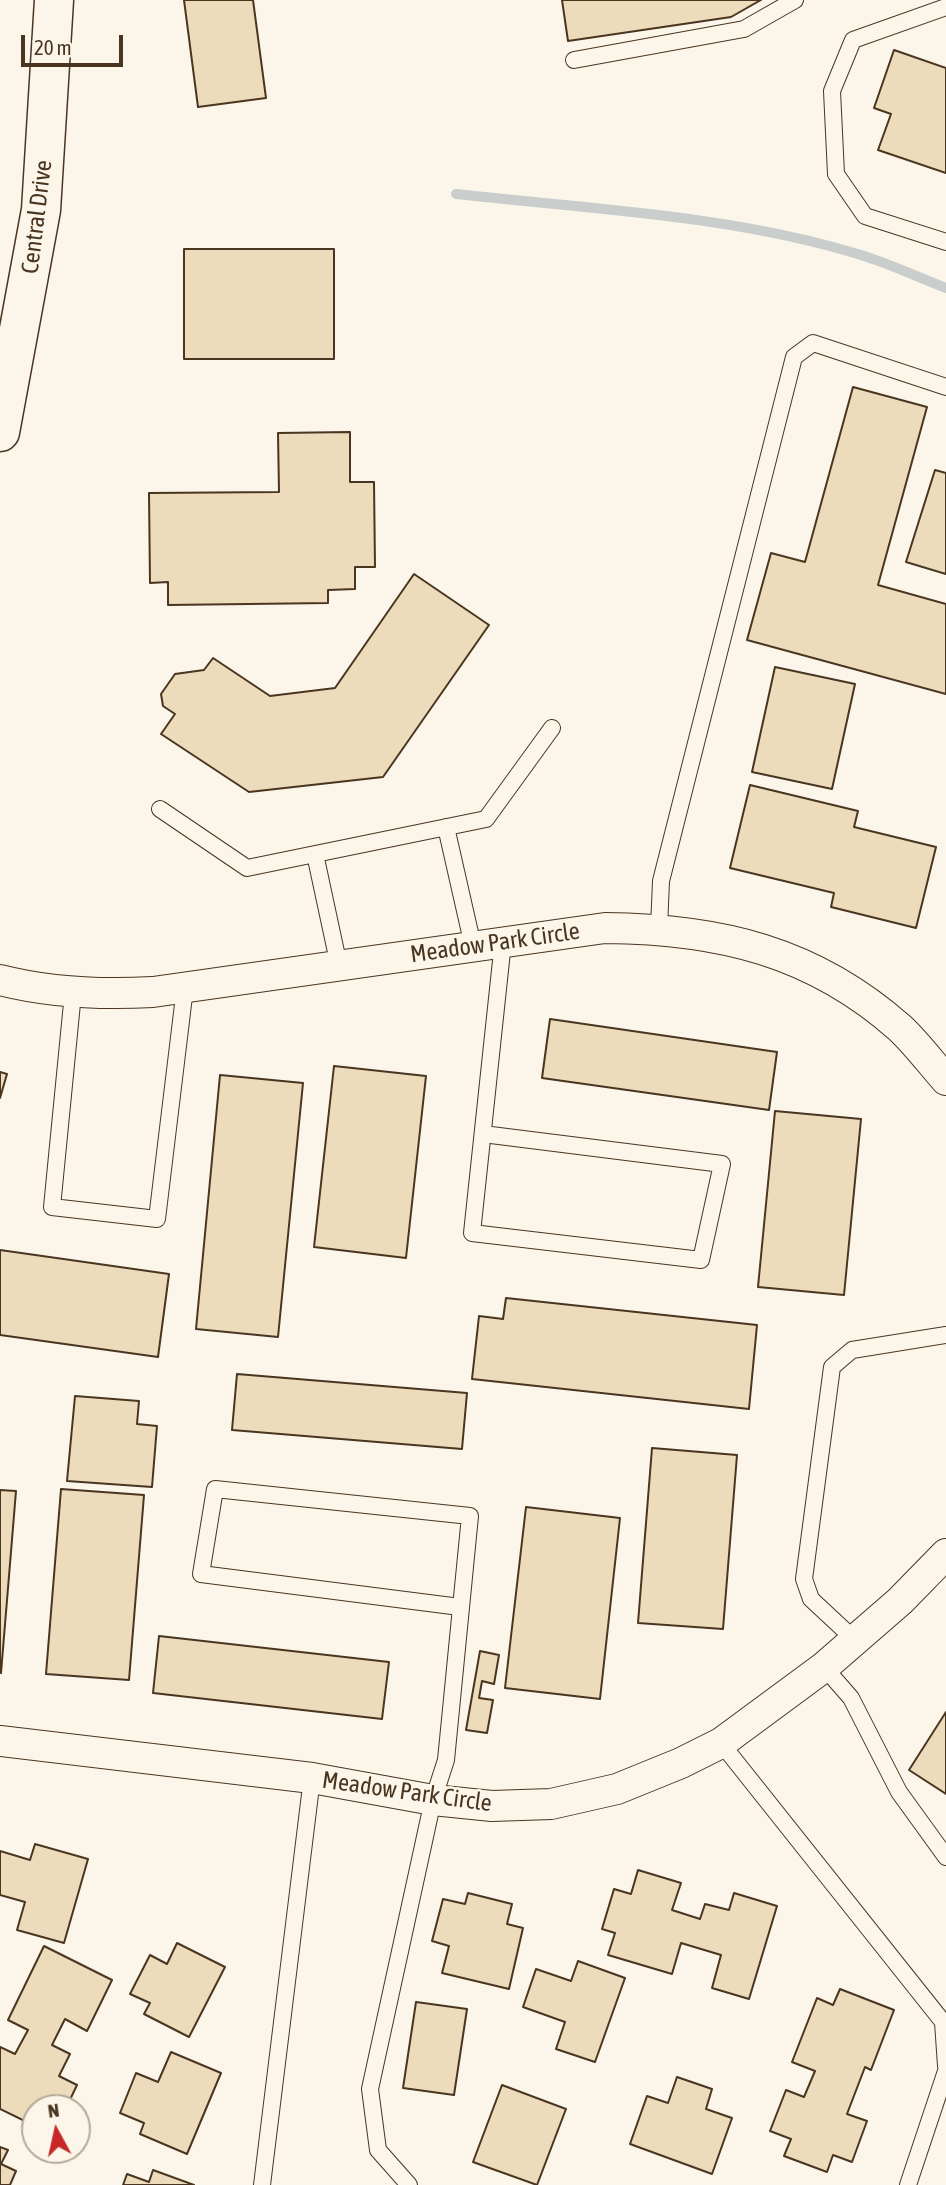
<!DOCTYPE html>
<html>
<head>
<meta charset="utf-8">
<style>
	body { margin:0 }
	#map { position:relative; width:946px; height:2185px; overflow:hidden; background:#fbf6e9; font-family:"Asap Condensed",sans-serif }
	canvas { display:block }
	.north { position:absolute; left:21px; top:2094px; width:70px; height:70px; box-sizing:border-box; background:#fbf6e9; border:2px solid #b4a999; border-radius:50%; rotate:352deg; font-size:19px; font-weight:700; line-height:28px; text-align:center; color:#4a3520 }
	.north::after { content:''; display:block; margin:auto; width:24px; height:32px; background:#c62828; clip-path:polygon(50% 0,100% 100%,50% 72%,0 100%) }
	.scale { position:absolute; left:21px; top:35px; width:102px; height:32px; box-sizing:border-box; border:4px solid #4a3520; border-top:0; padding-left:9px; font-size:21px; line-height:24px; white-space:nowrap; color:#4a3520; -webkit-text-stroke:5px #fbf6e9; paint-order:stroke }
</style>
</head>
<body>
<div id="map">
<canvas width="946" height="2185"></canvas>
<div class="north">N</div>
<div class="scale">20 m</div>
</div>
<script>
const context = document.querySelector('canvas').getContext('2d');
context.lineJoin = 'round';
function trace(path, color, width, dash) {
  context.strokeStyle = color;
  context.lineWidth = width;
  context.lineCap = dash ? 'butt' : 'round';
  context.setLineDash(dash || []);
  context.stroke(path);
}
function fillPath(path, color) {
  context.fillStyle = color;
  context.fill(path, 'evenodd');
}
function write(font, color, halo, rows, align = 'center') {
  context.font = font + ' "Asap Condensed",sans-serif';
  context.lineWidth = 5;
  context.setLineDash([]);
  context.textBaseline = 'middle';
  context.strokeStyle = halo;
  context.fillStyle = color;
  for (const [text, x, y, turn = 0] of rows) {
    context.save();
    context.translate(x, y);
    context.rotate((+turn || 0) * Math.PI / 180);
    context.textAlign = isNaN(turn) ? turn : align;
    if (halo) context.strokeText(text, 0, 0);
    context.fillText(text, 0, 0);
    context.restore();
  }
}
const stream = new Path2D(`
	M 456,194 C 590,209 732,215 861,255 C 890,264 918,277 946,288`);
const building = new Path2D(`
	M 184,0 L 253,0 L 266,98 L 198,107 Z
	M 562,0 L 761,0 L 731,17 L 568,41 Z
	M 894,50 L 946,68 L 946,173 L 878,150 L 891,114 L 874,108 Z
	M 184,249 L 334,249 L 334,359 L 184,359 Z
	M 853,387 L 927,407 L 878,585 L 946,604 L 946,694 L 747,640 L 771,553 L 805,562 Z
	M 350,432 L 350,482 L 374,482 L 375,567 L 355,567 L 355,589 L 328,590 L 328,603 L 168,605 L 168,582 L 150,583 L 149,493 L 279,492 L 278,433 Z
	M 935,470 L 946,473 L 946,574 L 906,562 Z
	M 414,574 L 489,625 L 383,777 L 249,792 L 161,734 L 175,714 L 163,706 L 161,694 L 175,674 L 204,670 L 213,658 L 270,696 L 335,688 Z
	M 775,667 L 855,684 L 832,789 L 752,772 Z
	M 750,785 L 858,811 L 854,827 L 936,847 L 916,928 L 831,907 L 834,893 L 730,868 Z
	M 550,1019 L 777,1052 L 769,1110 L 542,1078 Z
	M 334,1066 L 426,1076 L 406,1258 L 314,1247 Z
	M 0,1072 L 7,1074 L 0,1098 Z
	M 220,1075 L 303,1083 L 278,1337 L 196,1329 Z
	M 775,1111 L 861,1119 L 844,1295 L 758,1287 Z
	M 0,1250 L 169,1274 L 158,1357 L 0,1335 Z
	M 506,1298 L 757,1325 L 749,1409 L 472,1379 L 479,1316 L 503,1319 Z
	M 237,1374 L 467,1393 L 462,1449 L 232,1430 Z
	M 75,1396 L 139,1401 L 137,1424 L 157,1426 L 152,1487 L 67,1481 Z
	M 652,1448 L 737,1455 L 723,1629 L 638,1623 Z
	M 61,1489 L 144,1495 L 129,1680 L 46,1674 Z
	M 0,1490 L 16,1491 L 1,1673 L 0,1673 Z
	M 526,1507 L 620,1518 L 600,1699 L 505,1688 Z
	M 159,1636 L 389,1662 L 382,1719 L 153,1693 Z
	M 480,1651 L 499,1655 L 494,1684 L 482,1681 L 479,1698 L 493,1700 L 487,1733 L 466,1730 Z
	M 946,1712 L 946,1794 L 909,1770 Z
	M 35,1844 L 88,1859 L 64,1943 L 17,1930 L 25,1902 L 0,1895 L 0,1851 L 30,1860 Z
	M 638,1870 L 681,1883 L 672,1910 L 700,1919 L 705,1904 L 729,1910 L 734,1893 L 777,1906 L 749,1999 L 712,1988 L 721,1955 L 681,1943 L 672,1974 L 608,1955 L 615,1933 L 602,1929 L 614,1889 L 631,1894 Z
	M 468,1893 L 512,1904 L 507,1924 L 523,1928 L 509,1989 L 442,1973 L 449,1946 L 432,1941 L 443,1899 L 465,1904 Z
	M 177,1943 L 225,1967 L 189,2037 L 144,2014 L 150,2003 L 130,1994 L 150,1955 L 167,1964 Z
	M 44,1946 L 112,1980 L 87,2031 L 65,2019 L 52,2045 L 70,2054 L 59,2076 L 77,2085 L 66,2108 L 35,2108 L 35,2126 L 0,2109 L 0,2047 L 15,2054 L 28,2030 L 8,2020 Z
	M 578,1961 L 625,1978 L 595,2062 L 556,2049 L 565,2022 L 523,2007 L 536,1969 L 571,1981 Z
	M 840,1989 L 894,2010 L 871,2070 L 865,2067 L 847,2114 L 867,2121 L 852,2162 L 833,2155 L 827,2172 L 784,2156 L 791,2139 L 770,2131 L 786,2090 L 804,2097 L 815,2071 L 792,2062 L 817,1998 L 833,2005 Z
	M 416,2002 L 467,2009 L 454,2095 L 403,2088 Z
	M 171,2052 L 221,2073 L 187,2154 L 140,2134 L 144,2123 L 120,2113 L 136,2073 L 158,2082 Z
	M 677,2077 L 712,2089 L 706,2109 L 732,2118 L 712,2174 L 630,2144 L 647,2096 L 668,2103 Z
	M 502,2085 L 566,2109 L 537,2185 L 473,2162 Z
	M 0,2147 L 8,2150 L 1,2164 L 16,2171 L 10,2185 L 0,2185 Z
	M 153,2170 L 194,2185 L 123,2185 L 127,2174 L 149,2182 Z`);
const lane = new Path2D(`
	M 946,7 L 853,40 L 832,91 L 836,174 L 865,216 L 946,242
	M 574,60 L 744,29 L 795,0
	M 160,809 L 247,868 L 486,819 L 552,728
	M 446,827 L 473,946
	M 315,854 L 339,966
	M 659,928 L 661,881 L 794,357 L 813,343 L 946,387
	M 73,993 L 52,1207 L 157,1219 L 185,988
	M 483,1134 L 722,1164 L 701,1260 L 472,1233 L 503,942
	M 855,1640 L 811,1599 L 804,1579 L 832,1367 L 852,1350 L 946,1335
	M 824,1667 L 851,1698 L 899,1792 L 946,1857
	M 721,1743 L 943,2022 L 946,2066
	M 262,2185 L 312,1778
	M 409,2185 L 378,2150 L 370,2089 L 433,1800 L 446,1760 L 470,1516 L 215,1489 L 201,1574 L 460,1607
	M 908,2185 L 946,2071`);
const street = new Path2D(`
	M 0,980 C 51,993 100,995 153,992 L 605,928 C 719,929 813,951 900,1028 C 917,1044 931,1063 946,1080
	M 0,1741 L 312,1778 L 433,1800 L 492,1806 L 551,1804 L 617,1789 L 681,1763 L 721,1743 L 824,1667 L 900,1601 L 946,1554`);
const secondary = new Path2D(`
	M 0,432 L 41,210 L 54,0`);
const streetNames = [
	["Central Drive",37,217,-83],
	["Meadow Park Circle",495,943,-8],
	["Meadow Park Circle",407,1792,8]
];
trace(stream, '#c9cecd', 10);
fillPath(building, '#ecdcbc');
trace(building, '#4a3520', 2);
trace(lane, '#4a3520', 18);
trace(street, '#4a3520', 32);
trace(secondary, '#4a3520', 41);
trace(lane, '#fbf6e9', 16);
trace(street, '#fbf6e9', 30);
trace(secondary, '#fbf6e9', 38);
write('24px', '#4a3520', '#fbf6e9', streetNames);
</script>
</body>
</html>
